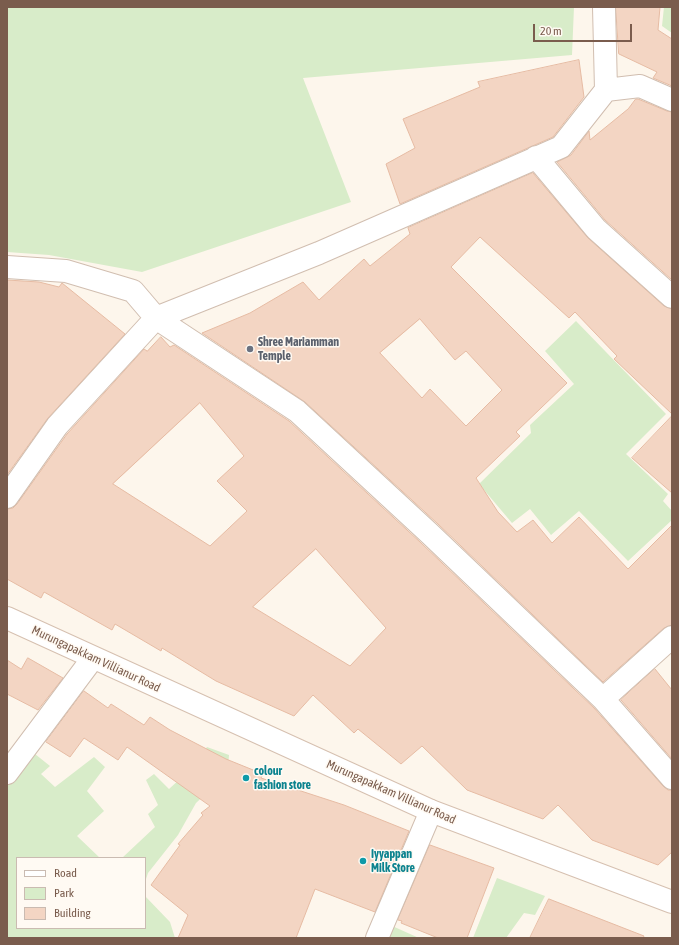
<!DOCTYPE html>
<html>
<head>
<meta charset="utf-8">
<style>
	body { margin:0 }
	#map { position:relative; width:679px; height:945px; overflow:hidden; background:#fdf6ec; font-family:"Asap Condensed",sans-serif }
	canvas { display:block }
	.frame { position:absolute; inset:0; border:8px solid #7a5c4d; pointer-events:none }
	.legend { position:absolute; left:16px; top:857px; width:130px; height:72px; box-sizing:border-box; background:#fffaf3; border:1px solid #cabbb1; margin:0; padding:5px 7px; list-style:none; font-size:12px; color:#7a5c4d }
	.legend li { display:flex; align-items:center; gap:8px; height:20px }
	.legend b { width:20px; border:1px solid #cabbb1 }
	.scale { position:absolute; left:533px; top:24px; width:99px; height:18px; box-sizing:border-box; border:2px solid #7a5c4d; border-top:0; padding-left:5px; font-size:12px; line-height:14px; white-space:nowrap; color:#7a5c4d; -webkit-text-stroke:3px #fffaf3; paint-order:stroke }
</style>
</head>
<body>
<div id="map">
<canvas width="679" height="945"></canvas>
<div class="frame"></div>
<ul class="legend">
<li><b style="height:5px;background:#fff"></b>Road</li>
<li><b style="height:11px;background:#d8ecc9"></b>Park</li>
<li><b style="height:11px;background:#f3d5c3"></b>Building</li>
</ul>
<div class="scale">20 m</div>
</div>
<script>
const context = document.querySelector('canvas').getContext('2d');
context.lineJoin = 'round';
function fillPath(path, color) {
  context.fillStyle = color;
  context.fill(path, 'evenodd');
}
function trace(path, color, width, dash) {
  context.strokeStyle = color;
  context.lineWidth = width;
  context.lineCap = dash ? 'butt' : 'round';
  context.setLineDash(dash || []);
  context.stroke(path);
}
function write(font, color, halo, rows, align = 'center') {
  context.font = font + ' "Asap Condensed",sans-serif';
  context.lineWidth = 3;
  context.setLineDash([]);
  context.textBaseline = 'middle';
  context.strokeStyle = halo;
  context.fillStyle = color;
  for (const [text, x, y, turn = 0] of rows) {
    context.save();
    context.translate(x, y);
    context.rotate((+turn || 0) * Math.PI / 180);
    context.textAlign = isNaN(turn) ? turn : align;
    if (halo) context.strokeText(text, 0, 0);
    context.fillText(text, 0, 0);
    context.restore();
  }
}
const green = new Path2D(`
	M 7,7 L 574,7 L 572,55 L 303,78 L 351,202 L 142,272 L 49,255 L 7,252 Z
	M 664,7 L 672,7 L 672,33 L 662,26 Z
	M 576,321 L 666,414 L 626,454 L 668,494 L 663,501 L 672,511 L 672,520 L 628,561 L 579,511 L 551,535 L 530,509 L 512,523 L 479,484 L 531,433 L 530,425 L 574,384 L 545,351 Z
	M 207,747 L 229,755 L 226,792 L 212,788 L 196,803 L 178,835 L 148,873 L 145,882 L 145,858 L 122,858 L 155,827 L 148,814 L 158,805 L 146,780 L 154,774 L 169,789 L 193,767 Z
	M 30,750 L 50,766 L 41,774 L 55,787 L 94,757 L 105,767 L 87,791 L 104,811 L 77,836 L 100,858 L 17,858 L 17,928 L 145,928 L 145,896 L 170,922 L 175,938 L 7,938 L 7,780 Z
	M 497,878 L 545,896 L 535,915 L 524,913 L 506,938 L 473,938 Z
	M 390,925 L 419,938 L 384,938 Z`);
const building = new Path2D(`
	M 616,7 L 660,7 L 658,30 L 672,39 L 672,86 L 653,78 L 657,72 L 619,54 Z
	M 579,60 L 584,97 L 553,137 L 400,204 L 386,164 L 415,148 L 403,119 L 480,87 L 478,82 Z
	M 636,99 L 638,99 L 667,111 L 672,112 L 672,280 L 605,220 L 557,162 L 571,155 L 589,131 L 590,140 L 628,109 Z
	M 533,173 L 588,238 L 664,306 L 672,309 L 672,414 L 614,359 L 617,356 L 575,312 L 569,318 L 480,237 L 451,267 L 567,383 L 516,432 L 520,436 L 476,478 L 498,512 L 517,532 L 533,520 L 552,543 L 579,517 L 628,569 L 672,525 L 672,625 L 664,628 L 603,682 L 438,524 L 305,402 L 202,333 L 250,313 L 303,282 L 319,300 L 364,259 L 370,266 L 410,234 L 408,228 ZM 420,319 L 455,360 L 466,351 L 502,390 L 466,426 L 430,389 L 422,398 L 380,353 Z
	M 7,280 L 39,282 L 59,287 L 62,283 L 125,334 L 48,418 L 7,475 Z
	M 161,337 L 170,347 L 174,345 L 289,421 L 420,542 L 594,708 L 663,786 L 668,790 L 672,790 L 672,852 L 658,865 L 592,840 L 558,805 L 543,819 L 467,790 L 422,746 L 401,764 L 358,729 L 354,733 L 313,695 L 294,716 L 216,681 L 162,648 L 161,651 L 115,624 L 112,630 L 44,592 L 41,598 L 7,579 L 7,509 L 13,508 L 17,504 L 67,434 L 144,349 L 147,351 ZM 200,403 L 244,456 L 217,481 L 247,511 L 210,546 L 113,484 ZM 316,549 L 386,628 L 350,666 L 253,607 Z
	M 672,416 L 672,493 L 632,458 Z
	M 28,658 L 63,678 L 38,710 L 7,694 L 7,660 L 21,669 Z
	M 655,669 L 672,690 L 672,759 L 621,700 Z
	M 84,691 L 108,708 L 111,704 L 144,725 L 150,717 L 170,730 L 226,759 L 263,774 L 261,778 L 344,805 L 409,831 L 375,912 L 315,889 L 296,938 L 178,938 L 188,915 L 151,885 L 180,845 L 178,844 L 203,815 L 201,813 L 210,806 L 127,747 L 118,760 L 84,738 L 70,757 L 46,742 Z
	M 430,845 L 494,868 L 467,938 L 438,938 L 401,923 L 402,921 L 398,920 Z
	M 549,899 L 644,936 L 643,938 L 530,938 Z`);
const minor = new Path2D(`
	M 604,7 L 606,90
	M 536,157 L 596,229 L 672,297
	M 7,267 L 66,271 L 133,291 L 156,318 L 297,411 L 429,533 L 603,699 L 672,778
	M 7,497 L 57,426 L 156,318 L 319,253 L 561,147 L 606,90 L 640,86 L 672,100
	M 603,699 L 672,637
	M 7,773 L 93,658
	M 377,938 L 431,811`);
const secondary = new Path2D(`
	M 7,618 L 431,811 L 672,902`);
const markers = [
	[250,349,4,"#6b7280"],
	[246,778,4,"#0f9aa8"],
	[363,861,4,"#0f9aa8"]
];
const worshipNames = [
	["Shree Mariamman",258,342],
	["Temple",258,356]
];
const streetNames = [
	["Murungapakkam Villianur Road",96,659,25],
	["Murungapakkam Villianur Road",391,792,24]
];
const cultureNames = [
	["colour",254,771],
	["fashion store",254,785],
	["Iyyappan",371,854],
	["Milk Store",371,868]
];
fillPath(green, '#d8ecc9');
fillPath(building, '#f3d5c3');
trace(building, '#e6bba3', 1);
trace(minor, '#d1beb0', 24);
trace(secondary, '#d6c0b0', 24);
trace(minor, '#fff', 22);
trace(secondary, '#fff', 22);
for (const [x, y, r, color] of markers) {
  const dot = new Path2D();
  dot.arc(x, y, r, 0, 2 * Math.PI);
  context.fillStyle = color;
  context.fill(dot);
  trace(dot, '#fffaf3', 1.5);
}
write('bold 12px', '#5b616d', '#fffaf3', worshipNames, 'left');
write('12px', '#7a5c4d', '#fffaf3', streetNames);
write('bold 12px', '#0d838f', '#fffaf3', cultureNames, 'left');
</script>
</body>
</html>
